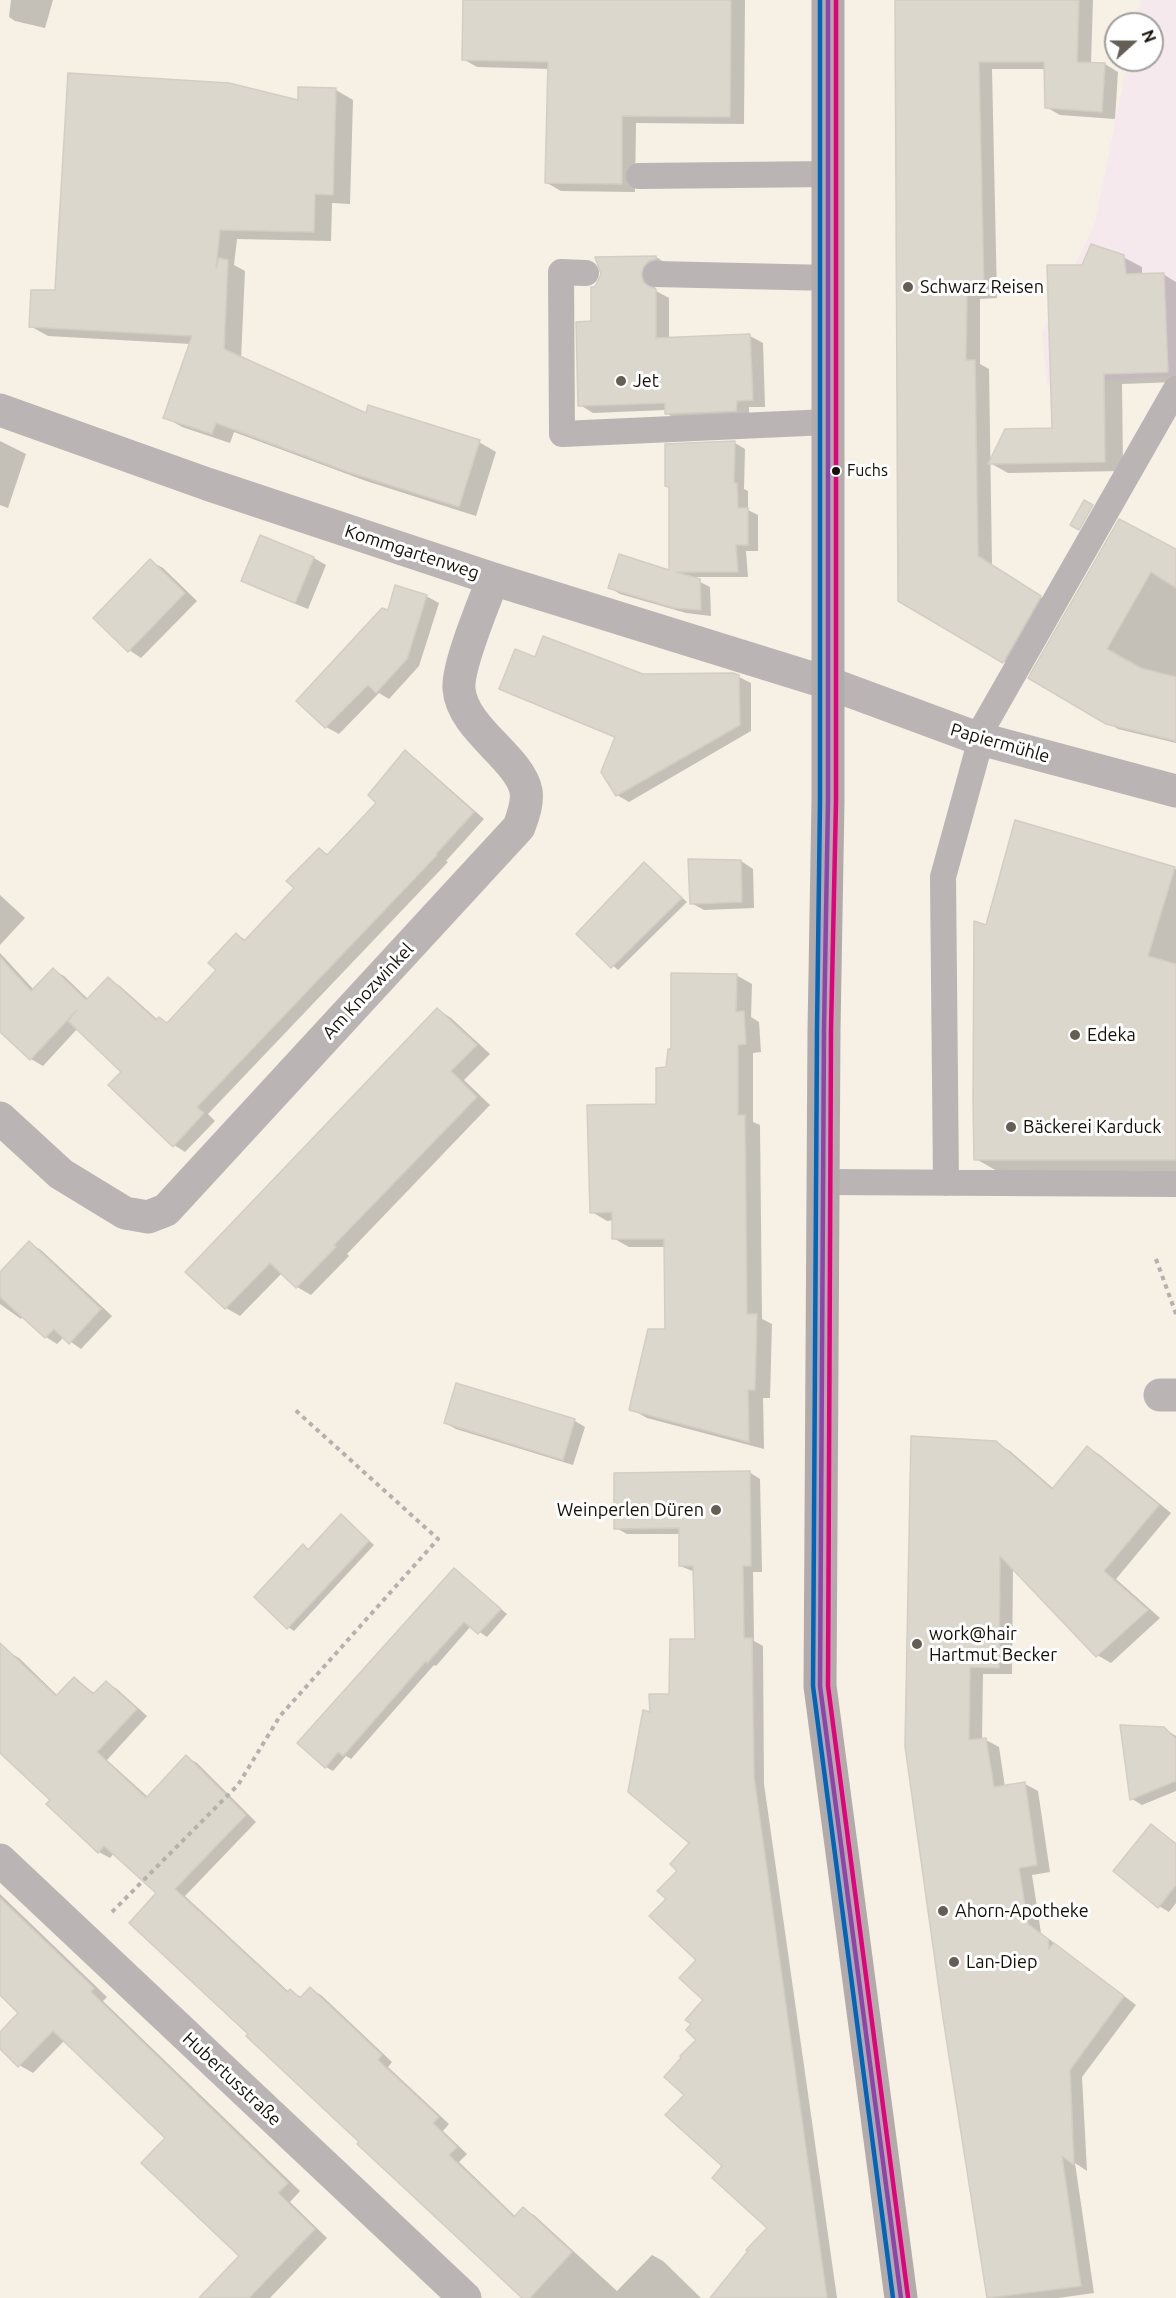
<!DOCTYPE html>
<html>
<head>
<meta charset="utf-8">
<style>
	body { margin:0 }
	#map { position:relative; width:1176px; height:2298px; overflow:hidden; background:#f6f0e5; font-family:Ubuntu,sans-serif }
	canvas { display:block }
	.north { position:absolute; left:1104px; top:12px; width:60px; height:60px; box-sizing:border-box; background:#fff; border:2px solid #a19f9c; border-radius:50%; rotate:69deg; font-size:16px; font-weight:700; line-height:24px; text-align:center; color:#151007 }
	.north::after { content:''; display:block; margin:auto; width:21px; height:27px; background:#645e55; clip-path:polygon(50% 0,100% 100%,50% 72%,0 100%) }
</style>
</head>
<body>
<div id="map">
<canvas width="1176" height="2298"></canvas>
<div class="north">N</div>
</div>
<script>
const context = document.querySelector('canvas').getContext('2d');
context.lineJoin = 'round';
function fillPath(path, color) {
  context.fillStyle = color;
  context.fill(path, 'evenodd');
}
function trace(path, color, width, dash) {
  context.strokeStyle = color;
  context.lineWidth = width;
  context.lineCap = dash ? 'butt' : 'round';
  context.setLineDash(dash || []);
  context.stroke(path);
}
function write(font, color, halo, rows, align = 'center') {
  context.font = font + ' Ubuntu,sans-serif';
  context.lineWidth = 6;
  context.setLineDash([]);
  context.textBaseline = 'middle';
  context.strokeStyle = halo;
  context.fillStyle = color;
  for (const [text, x, y, turn = 0] of rows) {
    context.save();
    context.translate(x, y);
    context.rotate((+turn || 0) * Math.PI / 180);
    context.textAlign = isNaN(turn) ? turn : align;
    if (halo) context.strokeText(text, 0, 0);
    context.fillText(text, 0, 0);
    context.restore();
  }
}
const commercial = new Path2D(`
	M 1140,0 L 1176,0 L 1176,379 L 1170,376 L 1047,385 L 1042,333 L 1095,223 L 1128,60 L 1152,60 L 1152,24 L 1135,24 Z`);
const shadow = new Path2D(`
	M 11,0 L 53,0 L 45,28 L 15,21 L 9,17 Z
	M 464,0 L 745,0 L 744,124 L 636,123 L 635,192 L 561,191 L 547,183 L 550,69 L 477,67 L 463,59 Z
	M 897,0 L 1093,0 L 1091,64 L 1105,64 L 1118,72 L 1115,119 L 1060,115 L 1046,107 L 1046,69 L 992,69 L 997,298 L 980,299 L 980,364 L 989,369 L 992,565 L 1053,605 L 1017,669 L 900,600 Z
	M 336,90 L 353,100 L 350,204 L 332,203 L 331,241 L 237,239 L 234,265 L 245,271 L 241,359 L 367,415 L 479,442 L 496,452 L 476,516 L 366,481 L 234,432 L 230,443 L 182,427 L 165,417 L 191,344 L 48,336 L 30,326 L 56,291 L 299,102 Z
	M 656,257 L 669,265 L 654,282 L 656,291 L 669,298 L 669,339 L 750,336 L 763,343 L 765,407 L 749,407 L 749,418 L 679,421 L 666,413 L 666,410 L 593,413 L 580,405 L 592,323 L 593,289 Z
	M 1123,257 L 1142,267 L 1142,275 L 1163,274 L 1176,282 L 1176,382 L 1122,384 L 1123,471 L 1008,473 L 990,463 L 1053,430 L 1083,266 Z
	M 0,441 L 26,454 L 8,508 L 0,505 Z
	M 735,443 L 745,449 L 744,489 L 748,491 L 748,510 L 758,515 L 758,551 L 746,551 L 748,577 L 690,577 L 710,587 L 711,616 L 686,613 L 620,594 L 610,588 L 671,572 L 670,488 L 666,486 Z
	M 1120,521 L 1176,551 L 1176,743 L 1118,729 L 1030,678 Z
	M 260,537 L 314,558 L 326,565 L 308,609 L 256,588 L 243,581 Z
	M 150,561 L 163,568 L 197,601 L 141,658 L 129,650 Z
	M 426,596 L 439,603 L 419,666 L 389,699 L 379,693 L 339,734 L 326,727 L 389,612 Z
	M 536,659 L 643,676 L 739,677 L 751,683 L 751,731 L 629,802 L 617,795 L 616,738 L 512,695 L 501,689 Z
	M 405,752 L 416,759 L 484,819 L 446,861 L 448,862 L 208,1114 L 215,1121 L 185,1152 L 174,1145 L 123,1072 L 78,1028 L 43,1066 L 31,1059 L 0,1030 L 0,953 L 34,990 L 53,970 L 64,976 L 89,1000 L 108,979 L 120,986 L 158,1020 L 168,1024 L 219,970 L 237,935 L 246,940 L 296,888 L 319,849 L 329,855 L 378,803 Z
	M 1128,854 L 1176,869 L 1176,1171 L 997,1171 L 976,1159 L 987,926 Z
	M 741,861 L 753,869 L 754,908 L 704,910 L 691,903 Z
	M 645,864 L 687,902 L 618,970 L 578,934 Z
	M 0,895 L 25,918 L 0,945 Z
	M 736,975 L 752,984 L 751,1017 L 759,1022 L 761,1052 L 753,1053 L 753,1122 L 760,1125 L 762,1319 L 772,1324 L 770,1398 L 763,1398 L 764,1449 L 647,1418 L 631,1409 L 667,1330 L 666,1247 L 629,1247 L 613,1238 L 614,1220 L 607,1221 L 592,1212 L 657,1106 L 673,1050 Z
	M 437,1009 L 451,1018 L 490,1054 L 464,1080 L 490,1105 L 347,1254 L 349,1256 L 311,1295 L 297,1287 L 282,1273 L 240,1316 L 226,1308 L 188,1272 Z
	M 29,1243 L 41,1250 L 112,1316 L 81,1349 L 64,1337 L 57,1344 L 46,1337 L 23,1316 L 21,1319 L 0,1304 L 0,1274 Z
	M 457,1385 L 575,1421 L 585,1427 L 573,1465 L 456,1429 L 445,1423 Z
	M 996,1443 L 1010,1451 L 1054,1489 L 1087,1447 L 1100,1455 L 1171,1513 L 1116,1579 L 1160,1618 L 1111,1663 L 1097,1655 L 1013,1567 L 1012,1674 L 983,1674 L 982,1740 L 986,1740 L 999,1747 L 1005,1787 L 1025,1784 L 1038,1791 L 1050,1872 L 1032,1875 L 1041,1933 L 1136,2005 L 1082,2077 L 1087,2171 L 1075,2163 L 1094,2293 L 1058,2298 L 988,2298 L 944,2018 L 906,1746 Z
	M 749,1472 L 760,1479 L 762,1572 L 753,1572 L 754,1641 L 763,1646 L 764,1784 L 837,2298 L 712,2298 L 769,2228 L 724,2166 L 687,2095 L 705,1999 L 698,1960 L 668,1898 L 691,1843 L 651,1714 L 671,1695 L 697,1640 L 695,1572 L 680,1566 L 680,1534 L 627,1534 L 616,1528 Z
	M 342,1516 L 374,1545 L 294,1631 L 288,1627 L 303,1546 L 310,1550 Z
	M 454,1570 L 507,1614 L 487,1637 L 471,1626 L 436,1666 L 434,1665 L 351,1759 L 346,1756 L 333,1771 L 326,1767 Z
	M 8,1652 L 19,1658 L 58,1696 L 75,1678 L 95,1694 L 107,1683 L 117,1689 L 147,1716 L 107,1760 L 148,1797 L 186,1757 L 197,1763 L 256,1822 L 185,1896 L 289,1992 L 302,1997 L 310,1989 L 321,1995 L 392,2062 L 388,2067 L 449,2124 L 443,2131 L 467,2154 L 459,2162 L 516,2217 L 523,2209 L 534,2215 L 617,2291 L 652,2255 L 663,2261 L 701,2298 L 524,2298 L 250,2034 L 158,1893 L 114,1853 L 110,1858 L 99,1852 L 52,1800 L 0,1752 L 0,1660 Z
	M 1163,1728 L 1176,1736 L 1176,1791 L 1142,1805 L 1132,1799 Z
	M 1152,1826 L 1176,1843 L 1176,1903 L 1169,1912 L 1159,1906 Z
	M 0,1894 L 107,1997 L 103,2001 L 300,2191 L 290,2202 L 327,2238 L 270,2298 L 201,2298 L 241,2256 L 167,2138 L 65,2040 L 33,2073 L 19,2065 L 0,2047 L 0,2034 L 21,2013 L 0,1993 Z`);
const building = new Path2D(`
	M 463,0 L 731,0 L 730,117 L 622,116 L 622,184 L 545,183 L 548,62 L 462,60 Z
	M 895,0 L 1079,0 L 1077,62 L 1105,63 L 1102,112 L 1045,108 L 1044,62 L 979,62 L 984,291 L 967,292 L 966,360 L 975,360 L 978,556 L 1041,596 L 1003,663 L 898,601 Z
	M 68,73 L 229,83 L 298,100 L 298,87 L 336,88 L 333,195 L 315,194 L 314,232 L 220,230 L 216,268 L 219,258 L 228,260 L 224,349 L 366,413 L 368,405 L 480,440 L 459,507 L 348,472 L 216,423 L 212,434 L 163,418 L 192,336 L 29,327 L 31,290 L 55,290 Z
	M 1091,244 L 1124,255 L 1126,274 L 1164,273 L 1168,372 L 1104,374 L 1105,462 L 988,464 L 1005,429 L 1052,428 L 1047,265 L 1082,265 Z
	M 656,256 L 656,259 L 649,261 L 644,266 L 641,274 L 643,282 L 648,286 L 656,289 L 656,338 L 750,334 L 753,400 L 737,401 L 736,411 L 665,414 L 665,403 L 578,406 L 576,322 L 591,321 L 591,287 L 595,287 L 601,274 L 595,257 Z
	M 735,441 L 734,483 L 737,483 L 738,508 L 748,508 L 748,545 L 736,545 L 738,572 L 676,572 L 700,579 L 701,610 L 674,608 L 608,588 L 619,554 L 669,570 L 669,487 L 665,486 L 665,444 Z
	M 1084,500 L 1093,505 L 1079,530 L 1070,525 Z
	M 1119,519 L 1176,549 L 1176,588 L 1151,572 L 1107,649 L 1141,668 L 1176,677 L 1176,741 L 1106,724 L 1028,678 Z
	M 260,535 L 314,557 L 295,603 L 241,581 Z
	M 150,559 L 185,593 L 128,652 L 93,618 Z
	M 395,585 L 427,595 L 407,659 L 376,693 L 368,685 L 325,728 L 296,701 L 382,608 L 388,610 Z
	M 543,636 L 643,674 L 733,673 L 739,675 L 740,725 L 616,796 L 601,772 L 615,737 L 499,689 L 515,649 L 535,657 Z
	M 405,750 L 474,812 L 436,854 L 437,855 L 197,1107 L 204,1113 L 173,1147 L 108,1085 L 121,1072 L 68,1021 L 77,1010 L 30,1060 L 0,1032 L 0,957 L 31,991 L 53,968 L 86,1000 L 108,977 L 156,1020 L 159,1017 L 167,1023 L 216,970 L 208,963 L 236,933 L 244,941 L 294,888 L 286,881 L 319,848 L 327,855 L 376,803 L 368,795 Z
	M 1015,820 L 1175,867 L 1148,956 L 1176,964 L 1176,1160 L 974,1160 L 973,1100 L 974,921 L 986,925 Z
	M 688,859 L 741,860 L 742,902 L 690,904 Z
	M 644,862 L 682,898 L 611,968 L 576,934 Z
	M 671,973 L 737,974 L 736,1012 L 744,1011 L 746,1044 L 738,1045 L 738,1115 L 745,1115 L 747,1314 L 757,1314 L 755,1390 L 748,1390 L 749,1442 L 629,1410 L 648,1329 L 665,1329 L 664,1239 L 612,1239 L 612,1212 L 590,1213 L 587,1105 L 656,1104 L 656,1068 L 666,1067 L 668,1049 L 671,1049 Z
	M 437,1008 L 477,1045 L 451,1071 L 477,1097 L 334,1245 L 336,1247 L 296,1288 L 270,1263 L 225,1309 L 185,1272 Z
	M 29,1241 L 101,1309 L 69,1344 L 54,1329 L 45,1338 L 0,1297 L 0,1272 Z
	M 456,1383 L 575,1419 L 563,1460 L 444,1423 Z
	M 911,1436 L 996,1441 L 1052,1489 L 1087,1446 L 1159,1505 L 1104,1571 L 1148,1610 L 1096,1657 L 1000,1556 L 999,1668 L 970,1667 L 969,1740 L 986,1738 L 994,1787 L 1025,1782 L 1037,1865 L 1019,1868 L 1028,1924 L 1048,1939 L 1049,1949 L 1054,1943 L 1124,1996 L 1070,2070 L 1074,2165 L 1062,2156 L 1081,2286 L 987,2298 L 943,2018 L 905,1746 Z
	M 750,1471 L 751,1566 L 743,1566 L 744,1638 L 752,1638 L 754,1777 L 827,2298 L 710,2298 L 748,2251 L 746,2250 L 767,2228 L 712,2178 L 722,2166 L 665,2115 L 684,2095 L 664,2077 L 681,2058 L 680,2056 L 696,2040 L 686,2030 L 691,2024 L 685,2020 L 703,2000 L 679,1978 L 696,1960 L 649,1916 L 666,1899 L 657,1891 L 677,1871 L 670,1864 L 689,1843 L 628,1792 L 643,1710 L 650,1712 L 649,1694 L 669,1694 L 670,1639 L 695,1639 L 693,1566 L 679,1566 L 679,1528 L 614,1529 L 614,1473 Z
	M 341,1514 L 369,1541 L 287,1629 L 254,1597 L 303,1544 L 308,1550 Z
	M 454,1568 L 501,1609 L 478,1634 L 464,1622 L 427,1663 L 426,1661 L 343,1756 L 338,1752 L 325,1768 L 297,1743 Z
	M 0,1643 L 56,1696 L 74,1677 L 93,1694 L 106,1681 L 137,1709 L 97,1752 L 146,1798 L 186,1755 L 246,1815 L 175,1889 L 287,1992 L 290,1989 L 300,1998 L 310,1987 L 382,2055 L 378,2060 L 439,2117 L 433,2123 L 457,2147 L 449,2155 L 514,2217 L 523,2207 L 572,2252 L 530,2298 L 522,2298 L 489,2267 L 357,2144 L 359,2142 L 246,2036 L 248,2034 L 129,1923 L 156,1893 L 104,1846 L 98,1853 L 46,1804 L 50,1800 L 0,1753 Z
	M 1120,1725 L 1164,1727 L 1176,1739 L 1176,1781 L 1130,1800 Z
	M 1151,1824 L 1176,1844 L 1176,1885 L 1158,1908 L 1113,1871 Z
	M 0,1898 L 94,1988 L 91,1992 L 288,2183 L 278,2193 L 315,2229 L 249,2298 L 199,2298 L 239,2256 L 141,2163 L 165,2138 L 53,2031 L 18,2067 L 0,2049 L 0,2032 L 18,2013 L 0,1995 Z`);
const path = new Path2D(`
	M 1156,1259 L 1176,1314
	M 112,1912 L 238,1785 L 280,1716 L 438,1539 L 293,1408`);
const lane = new Path2D(`
	M 639,176 L 829,174
	M 586,273 L 561,272 L 562,434 L 828,422
	M 656,274 L 829,278
	M 977,738 L 1176,389
	M 824,1182 L 1176,1184
	M 946,1183 L 943,877 L 981,739`);
const street = new Path2D(`
	M 0,410 L 207,484 L 493,579 L 828,683 L 977,738 L 1176,791
	M 0,1118 L 61,1174 L 125,1213 L 148,1217 L 166,1210 L 519,827 C 523,816 528,803 526,791 C 520,758 462,729 459,689 C 457,666 484,603 493,579
	M 1160,1395 L 1176,1395
	M 0,1860 L 465,2298`);
const primary = new Path2D(`
	M 828,0 L 828,801 L 824,1030 L 820,1686 L 901,2298`);
const bus1 = new Path2D(`
	M 828,0 L 828,801 L 824,1030 L 820,1686 L 901,2298`);
const bus2 = new Path2D(`
	M 820,0 L 820,801 L 817,1030 L 813,1686 L 893,2298`);
const bus3 = new Path2D(`
	M 836,0 L 836,801 L 831,1030 L 828,1686 L 908,2297`);
const markers = [
	[908,287,6,"#645e55"],
	[621,381,6,"#645e55"],
	[836,471,5,"#151007"],
	[1075,1035,6,"#645e55"],
	[1011,1127,6,"#645e55"],
	[716,1510,6,"#645e55"],
	[917,1644,6,"#645e55"],
	[943,1911,6,"#645e55"],
	[954,1962,6,"#645e55"]
];
const busNames = [
	["Fuchs",847,471]
];
const poiNames = [
	["Schwarz Reisen",920,287],
	["Jet",633,381],
	["Edeka",1087,1035],
	["Bäckerei Karduck",1023,1127],
	["Weinperlen Düren",704,1510,"right"],
	["work@hair",929,1634],
	["Hartmut Becker",929,1655],
	["Ahorn-Apotheke",955,1911],
	["Lan-Diep",966,1962]
];
const streetNames = [
	["Kommgartenweg",412,552,18],
	["Papiermühle",1000,743,16],
	["Am Knozwinkel",368,991,-47],
	["Hubertusstraße",232,2079,43]
];
fillPath(commercial, '#f5e9ee');
fillPath(shadow, '#0003');
fillPath(building, '#dcd7cd');
trace(building, '#d3cdc3', 1.5);
trace(path, '#b5b1ae', 4, [4.5, 4.5]);
trace(lane, '#bab4b4', 26);
trace(street, '#bab4b4', 33);
trace(primary, '#b2abaa', 33);
trace(bus1, '#8e44ad', 4.5);
trace(bus2, '#0065bd', 4.5);
trace(bus3, '#e5007d', 4.5);
for (const [x, y, r, color] of markers) {
  const dot = new Path2D();
  dot.arc(x, y, r, 0, 2 * Math.PI);
  context.fillStyle = color;
  context.fill(dot);
  trace(dot, '#fff', 2);
}
write('16px', '#151007', '#fff', busNames, 'left');
write('18px', '#151007', '#fff', poiNames, 'left');
write('18px', '#151007', '#fff', streetNames);
</script>
</body>
</html>
